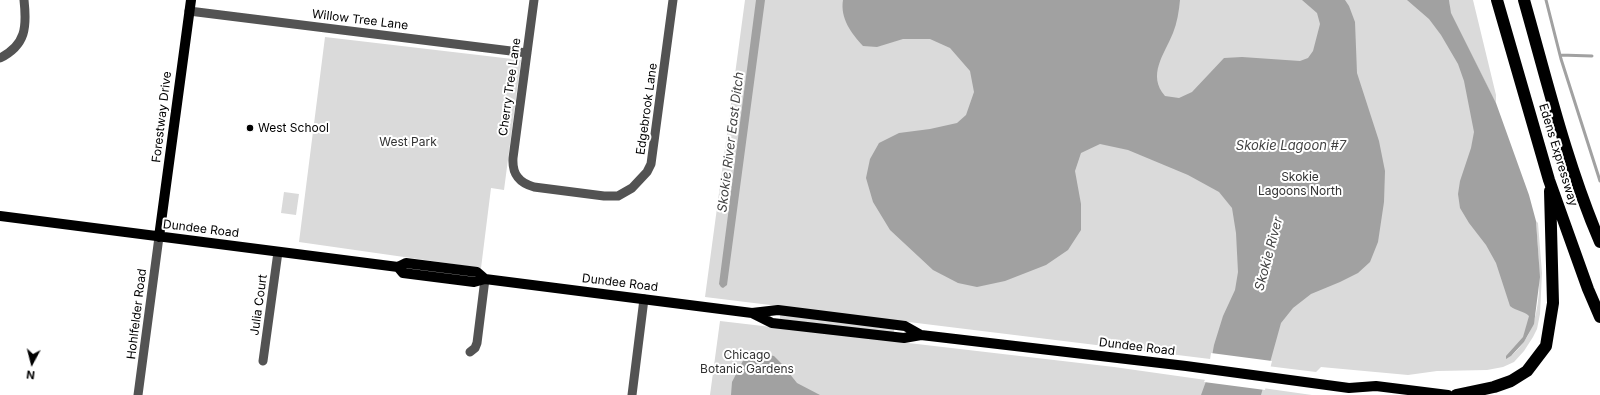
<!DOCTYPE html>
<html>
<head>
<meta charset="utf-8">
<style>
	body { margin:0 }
	#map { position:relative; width:1600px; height:395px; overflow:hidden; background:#fff; font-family:Inter,sans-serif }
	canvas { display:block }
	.north { position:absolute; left:12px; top:343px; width:40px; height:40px; -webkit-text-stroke:3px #fff; paint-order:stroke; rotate:187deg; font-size:11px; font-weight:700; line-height:16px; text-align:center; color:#000 }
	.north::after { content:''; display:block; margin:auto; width:14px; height:18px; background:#000; clip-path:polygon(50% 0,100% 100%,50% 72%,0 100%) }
</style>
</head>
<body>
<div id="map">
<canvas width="1600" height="395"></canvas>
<div class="north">N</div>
</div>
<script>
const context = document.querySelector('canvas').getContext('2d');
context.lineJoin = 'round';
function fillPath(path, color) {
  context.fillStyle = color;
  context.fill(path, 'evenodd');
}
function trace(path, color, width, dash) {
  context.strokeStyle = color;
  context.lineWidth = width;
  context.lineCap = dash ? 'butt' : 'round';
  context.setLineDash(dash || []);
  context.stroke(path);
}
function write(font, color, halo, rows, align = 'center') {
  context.font = font + ' Inter,sans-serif';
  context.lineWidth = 4;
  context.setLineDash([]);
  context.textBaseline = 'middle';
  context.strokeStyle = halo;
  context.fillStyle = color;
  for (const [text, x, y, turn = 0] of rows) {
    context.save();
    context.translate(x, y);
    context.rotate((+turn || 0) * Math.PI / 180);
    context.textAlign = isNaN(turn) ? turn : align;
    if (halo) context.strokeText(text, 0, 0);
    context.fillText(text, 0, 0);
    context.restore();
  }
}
const green = new Path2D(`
	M 745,0 L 1431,0 L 1488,99 L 1506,139 L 1533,218 L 1533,249 L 1535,263 L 1533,309 L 1526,337 L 1507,358 C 1512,356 1515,352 1519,348 C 1548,317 1538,260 1536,221 L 1538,223 L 1542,273 L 1540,314 L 1537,329 L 1533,337 L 1524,351 L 1514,362 L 1503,367 L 1487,370 L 1437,371 L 1408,375 L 1321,367 L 1316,372 L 705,297 Z
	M 1449,0 L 1473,0 L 1496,95 L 1496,103 L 1450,13 Z
	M 325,37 L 521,60 L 504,190 L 491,188 L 481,268 L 299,242 Z
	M 284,192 L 299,194 L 296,215 L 281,213 Z
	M 780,314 L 894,329 L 894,333 L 780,319 Z
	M 720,321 L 1114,367 L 1312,395 L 710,395 Z`);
const water = new Path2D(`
	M 756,0 L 765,0 L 727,285 L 723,288 L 721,287 L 719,284 Z
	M 843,0 L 1180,0 C 1179,11 1177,23 1173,33 C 1164,55 1147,75 1165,96 L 1179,98 L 1192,92 L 1224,58 L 1242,57 L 1300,61 L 1308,58 L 1313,51 L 1320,24 L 1317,13 L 1302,0 L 1345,0 L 1349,6 L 1355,22 L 1357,73 L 1379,141 L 1385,171 L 1384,202 L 1378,242 L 1370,262 L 1358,273 L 1340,282 L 1311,294 L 1293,308 L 1281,323 L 1261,395 L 1201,395 L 1209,373 L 1214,345 L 1223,316 L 1235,290 L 1238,272 L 1236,233 L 1232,208 L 1219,192 L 1188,175 L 1128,150 L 1100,144 L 1081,153 L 1075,171 L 1081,204 L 1081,230 L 1068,250 L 1046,265 L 1005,281 L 977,287 L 958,283 L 933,270 L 890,230 L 873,202 L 866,178 L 870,159 L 879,143 L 899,133 L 930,129 L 957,123 L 966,115 L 974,92 L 970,71 L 950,48 L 930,39 L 903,39 L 877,47 L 863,46 C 851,33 840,18 843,0 Z
	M 1407,0 L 1449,0 L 1451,13 L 1496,103 L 1529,195 L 1536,221 L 1540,277 L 1534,324 L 1524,342 L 1511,356 L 1506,359 L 1506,356 L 1523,337 L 1529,316 C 1524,311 1516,311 1510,306 L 1496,263 L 1486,245 L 1469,223 L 1460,208 L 1458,194 L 1460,181 L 1471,148 L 1474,132 L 1464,81 L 1458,64 L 1441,35 L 1429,19 Z
	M 748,351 L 774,356 L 781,363 L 797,383 L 820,395 L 731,395 L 732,382 Z`);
const pier = new Path2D(`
	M 1211,353 L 1272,361 L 1265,390 L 1204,382 L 1208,373 Z`);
const stream = new Path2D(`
	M 1546,0 L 1561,59 L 1600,181
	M 1560,55 L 1592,56`);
const minor = new Path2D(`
	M 534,0 L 513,158 C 512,174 519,183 534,187 L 604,196 L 618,196 L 632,188 L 647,172 L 651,164 L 673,0
	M 189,11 L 527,53
	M 0,58 C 26,45 27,27 24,0
	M 470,352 L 475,348 L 477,343 L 485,279
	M 263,361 L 278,252
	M 138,395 L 159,237
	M 632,395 L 644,299`);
const major = new Path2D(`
	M 0,216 L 398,267 L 406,263 L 477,272 L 485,279
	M 159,237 L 191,0
	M 398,267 L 403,273 L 474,282 L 485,279 L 752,313 L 778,310 L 905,326 L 921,335
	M 752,313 L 772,323 L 904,338 L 921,335 L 1186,366 L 1349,388 L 1376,386 L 1448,395`);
const highway = new Path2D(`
	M 1497,0 L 1549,180 L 1588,289 L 1600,317
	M 1524,0 C 1547,81 1567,165 1600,242
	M 1456,395 L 1494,387 L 1511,381 L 1527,371 L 1546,346 L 1553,303 L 1550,191`);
const markers = [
	[250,128,4,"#000"]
];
const streetNames = [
	["Willow Tree Lane",360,20,7],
	["Cherry Tree Lane",510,87,-82],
	["Edgebrook Lane",647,109,-82],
	["Forestway Drive",162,117,-83],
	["Edens Expressway",1558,155,73],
	["Dundee Road",201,229,7],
	["Dundee Road",620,283,7],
	["Julia Court",259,305,-82],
	["Hohlfelder Road",137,314,-83],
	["Dundee Road",1137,347,7]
];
const poiNames = [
	["West School",258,128]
];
const parkNames = [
	["West Park",408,142],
	["Skokie",1300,177],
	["Lagoons North",1300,191],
	["Chicago",747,355],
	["Botanic Gardens",747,369]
];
const waterNames = [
	["Skokie River East Ditch",731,142,-83],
	["Skokie Lagoon #7",1291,146],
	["Skokie River",1269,254,-75]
];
fillPath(green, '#dadada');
fillPath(water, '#a1a1a1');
fillPath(pier, '#fff');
trace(stream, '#a1a1a1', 3);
trace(minor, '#535353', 9);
trace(major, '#000', 10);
trace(highway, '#000', 12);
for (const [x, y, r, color] of markers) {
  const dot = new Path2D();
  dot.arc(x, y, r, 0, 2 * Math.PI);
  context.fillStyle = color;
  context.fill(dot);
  trace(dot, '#fff', 1.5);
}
write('12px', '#000', '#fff', streetNames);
write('12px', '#000', '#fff', poiNames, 'left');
write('12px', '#313131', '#fff', parkNames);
write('italic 13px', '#424242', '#fff', waterNames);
</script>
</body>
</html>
